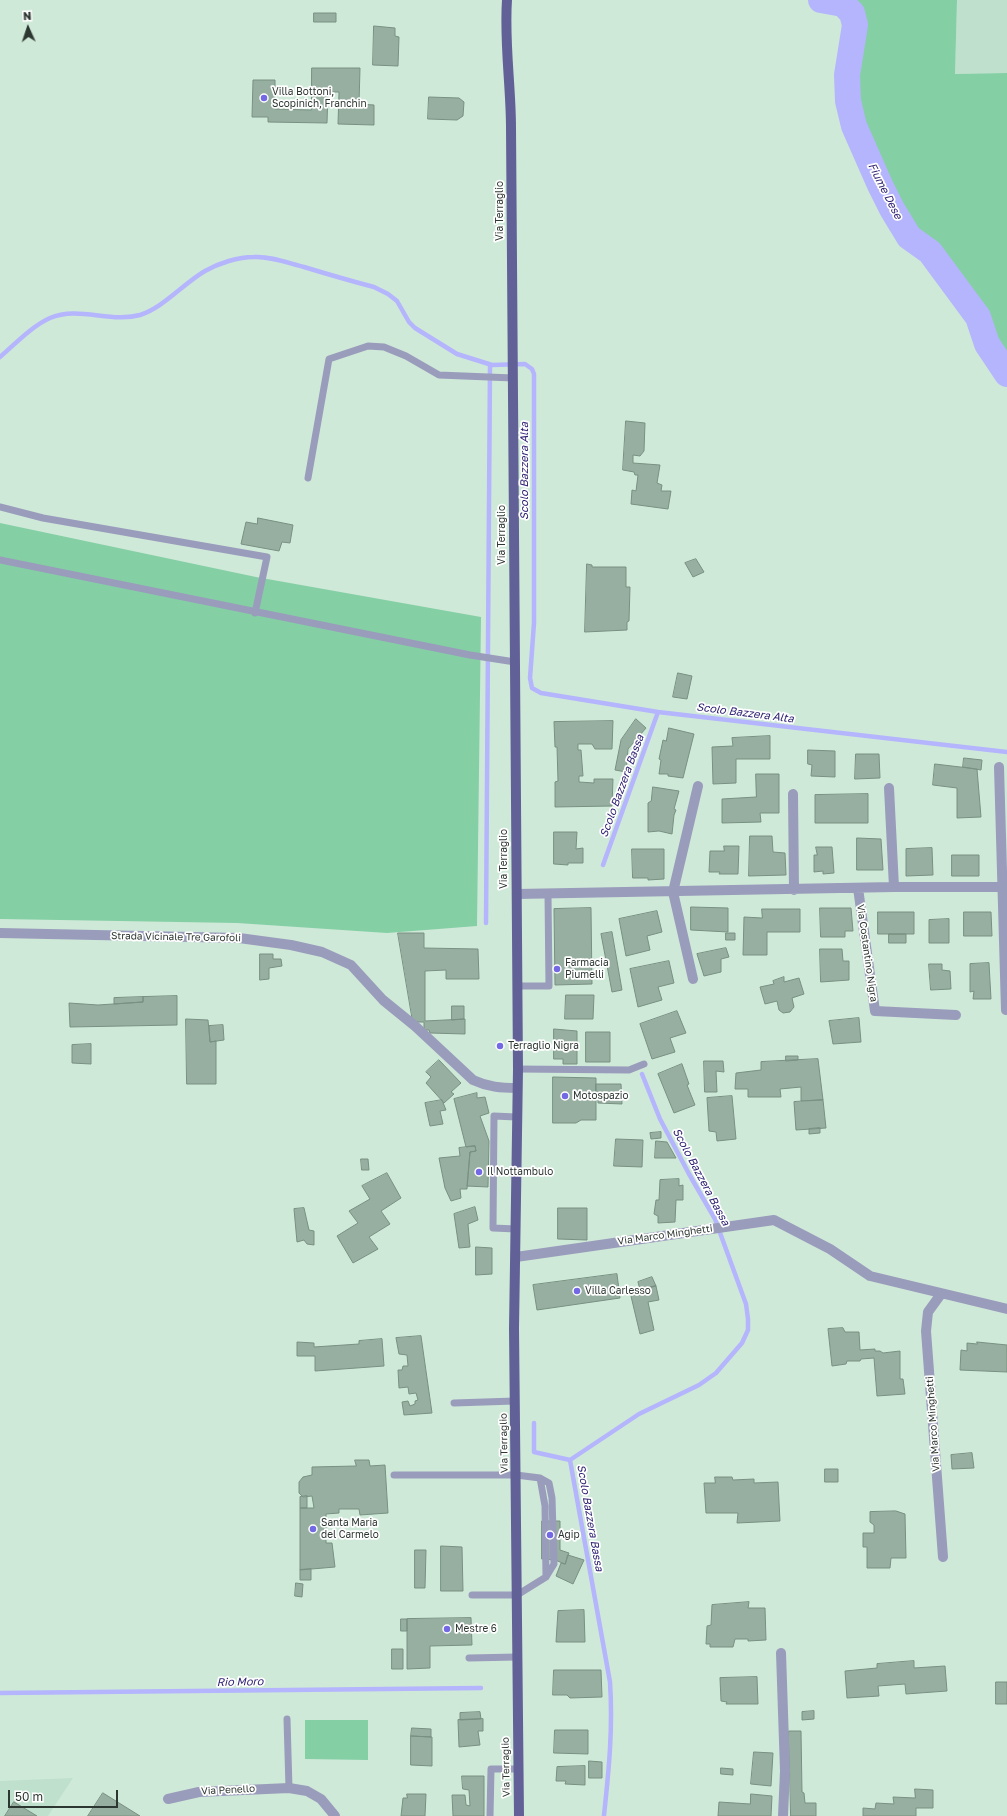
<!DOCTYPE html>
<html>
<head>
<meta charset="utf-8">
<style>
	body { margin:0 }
	#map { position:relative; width:1007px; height:1816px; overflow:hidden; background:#cfe9d9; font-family:"Golos Text",sans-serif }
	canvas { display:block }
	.north { position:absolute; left:8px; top:8px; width:40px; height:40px; -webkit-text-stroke:3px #fff; paint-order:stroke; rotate:357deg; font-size:11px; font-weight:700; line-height:16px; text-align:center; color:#2d3731 }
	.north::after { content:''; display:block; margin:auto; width:14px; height:18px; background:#2d3731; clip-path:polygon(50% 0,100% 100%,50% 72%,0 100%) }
	.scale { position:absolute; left:8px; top:1790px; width:110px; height:18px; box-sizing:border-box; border:2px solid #2d3731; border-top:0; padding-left:5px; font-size:12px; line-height:14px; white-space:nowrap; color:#2d3731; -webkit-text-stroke:3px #fff; paint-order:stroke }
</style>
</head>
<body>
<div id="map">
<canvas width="1007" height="1816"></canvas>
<div class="north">N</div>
<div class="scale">50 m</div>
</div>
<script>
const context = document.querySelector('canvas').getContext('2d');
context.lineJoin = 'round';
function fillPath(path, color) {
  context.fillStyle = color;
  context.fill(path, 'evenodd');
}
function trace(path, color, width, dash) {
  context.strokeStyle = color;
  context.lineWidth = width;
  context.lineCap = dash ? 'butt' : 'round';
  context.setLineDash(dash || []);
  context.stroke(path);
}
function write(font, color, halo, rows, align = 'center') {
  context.font = font + ' "Golos Text",sans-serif';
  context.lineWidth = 3.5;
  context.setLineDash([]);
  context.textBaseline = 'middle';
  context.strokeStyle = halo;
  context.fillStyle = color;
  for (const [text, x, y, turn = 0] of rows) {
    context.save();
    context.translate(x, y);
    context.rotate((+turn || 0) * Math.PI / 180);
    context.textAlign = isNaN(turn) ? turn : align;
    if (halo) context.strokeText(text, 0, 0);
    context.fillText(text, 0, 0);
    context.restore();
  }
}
const built = new Path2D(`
	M 957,0 L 1007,0 L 1007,73 L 955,74 Z
	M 73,1778 L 48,1816 L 0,1816 L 0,1781 Z`);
const green = new Path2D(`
	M 854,0 L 957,0 L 955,74 L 1007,73 L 1007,384 L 983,348 L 946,283 L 918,248 L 865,128 L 855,92 L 855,75 L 865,24 L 863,12 L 858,2 Z
	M 0,523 L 256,577 L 481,617 L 477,926 L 387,933 L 237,923 L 0,919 Z
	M 305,1720 L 368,1720 L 368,1760 L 305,1759 Z`);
const stream = new Path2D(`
	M 0,357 C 15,344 32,326 50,318 C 78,306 111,323 140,315 C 163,308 184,283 205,271 C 219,263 238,257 254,257 C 271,256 288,263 304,267 C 327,274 351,281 374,287 L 388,294 L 397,301 L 409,322 L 415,328 L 457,354 L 492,365 L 525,364 L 532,369 L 534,374 L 534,623 L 530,678 L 532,688 L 541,693 L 658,712 L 1007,752
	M 603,865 L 658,712
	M 486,923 L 490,365
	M 534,1423 L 534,1452 L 570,1460
	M 0,1693 L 481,1688
	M 604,1815 C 609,1769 613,1728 610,1682 L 570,1460 L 639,1414 L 699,1385 L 716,1373 L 742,1343 L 748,1330 L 748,1319 L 746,1304 L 715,1219 L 689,1174 L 660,1119 L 642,1074`);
const river = new Path2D(`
	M 821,0 L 843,4 L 852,13 L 855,25 L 847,75 L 848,101 L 854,126 L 880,185 L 892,209 L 909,237 L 930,252 L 978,317 L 987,344 L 1007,374`);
const building = new Path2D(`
	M 314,13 L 336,13 L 336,22 L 314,22 Z
	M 374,26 L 395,28 L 395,36 L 399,37 L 398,66 L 373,65 Z
	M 312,68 L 360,68 L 359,104 L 374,105 L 374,125 L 338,124 L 339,92 L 328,92 L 327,123 L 268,122 L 268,117 L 252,117 L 253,80 L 275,80 L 275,109 L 311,110 Z
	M 429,97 L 459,98 L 464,102 L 463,116 L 457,120 L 428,119 Z
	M 626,421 L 645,423 L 644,451 L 640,456 L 633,455 L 633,463 L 660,465 L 657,483 L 662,485 L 661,491 L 671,491 L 668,509 L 631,504 L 632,490 L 636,491 L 638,475 L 635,475 L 634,472 L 623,470 Z
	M 258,518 L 293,525 L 290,543 L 282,542 L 279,551 L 241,544 L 246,522 L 257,524 Z
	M 696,559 L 704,572 L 693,577 L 685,563 Z
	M 587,564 L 592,565 L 592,567 L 626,567 L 626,587 L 630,587 L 629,621 L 627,622 L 627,630 L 585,632 Z
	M 678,673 L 692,676 L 687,699 L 673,697 Z
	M 636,719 L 646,728 L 628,749 L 626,772 L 615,770 L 621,740 Z
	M 613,721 L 612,749 L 595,749 L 592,744 L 578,744 L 578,750 L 581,750 L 583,776 L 579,776 L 579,782 L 594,783 L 594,779 L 613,779 L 612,806 L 555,807 L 555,782 L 558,781 L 557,747 L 555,747 L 554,722 Z
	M 669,728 L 694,734 L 683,778 L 668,776 L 668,774 L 659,774 L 661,760 L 659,759 L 663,740 L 666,741 Z
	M 770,736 L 770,759 L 736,759 L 736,783 L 713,784 L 712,747 L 733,746 L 732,738 Z
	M 808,750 L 835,751 L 835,777 L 811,776 L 812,765 L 808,764 Z
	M 856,754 L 879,754 L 880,778 L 855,779 Z
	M 964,758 L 982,760 L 981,770 L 963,767 Z
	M 935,764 L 977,769 L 981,817 L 957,818 L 957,788 L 933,785 Z
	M 756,774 L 779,774 L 779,813 L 760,813 L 761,822 L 722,823 L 722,799 L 756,797 Z
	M 653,787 L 679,791 L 674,809 L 676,810 L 674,815 L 672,834 L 659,831 L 648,832 L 648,803 L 651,801 Z
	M 868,794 L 868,823 L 815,823 L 815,795 Z
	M 554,832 L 577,832 L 576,849 L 583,848 L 583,863 L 568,863 L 568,865 L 554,864 Z
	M 750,836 L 772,836 L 773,852 L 785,853 L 786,875 L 749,876 Z
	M 857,838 L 881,839 L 883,870 L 857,870 Z
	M 724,846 L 739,846 L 738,874 L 719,874 L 720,872 L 709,872 L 710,851 L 724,851 Z
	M 816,847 L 832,847 L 834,873 L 823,874 L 823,871 L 814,872 L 814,855 L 817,855 Z
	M 932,848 L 933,875 L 906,876 L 906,849 Z
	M 632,849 L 664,849 L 664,879 L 648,880 L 648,878 L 633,878 Z
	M 952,855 L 979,855 L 979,876 L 952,876 Z
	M 691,907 L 728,908 L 728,932 L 691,930 Z
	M 591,908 L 592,984 L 555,985 L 554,909 Z
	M 820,908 L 851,908 L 853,931 L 845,931 L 845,937 L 821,937 Z
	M 762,909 L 800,909 L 800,932 L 767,932 L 767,955 L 743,955 L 744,917 L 762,918 Z
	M 657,911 L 662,932 L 647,936 L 650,950 L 626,956 L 619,919 Z
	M 878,912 L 914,912 L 914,934 L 878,934 Z
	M 964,912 L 991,912 L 992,936 L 964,936 Z
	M 949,919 L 949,943 L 929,943 L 929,920 Z
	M 612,932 L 622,990 L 612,992 L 601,934 Z
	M 398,933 L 424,933 L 424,948 L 478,949 L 479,979 L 446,979 L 446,970 L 425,971 L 425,1021 L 465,1019 L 465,1034 L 430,1033 L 429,1030 L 424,1030 L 424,1022 L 413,1022 Z
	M 726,933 L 735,933 L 735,940 L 726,940 Z
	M 889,934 L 906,934 L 906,943 L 889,943 Z
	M 726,948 L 729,957 L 721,959 L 721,972 L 704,976 L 697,954 Z
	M 820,949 L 842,949 L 843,961 L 849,961 L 849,980 L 821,982 Z
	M 260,954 L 273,954 L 273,959 L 281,959 L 282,966 L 269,968 L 269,979 L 260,980 Z
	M 669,961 L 674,983 L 658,987 L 662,1000 L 638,1007 L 630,969 Z
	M 989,963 L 991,999 L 973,999 L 974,991 L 970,992 L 970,964 Z
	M 929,964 L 942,964 L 942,970 L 950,971 L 951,989 L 931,990 Z
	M 784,977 L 784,982 L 799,978 L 804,994 L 792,998 L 794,1007 L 790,1012 L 783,1013 L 779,1010 L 777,1001 L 765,1004 L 760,987 L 774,984 L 773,981 Z
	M 566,995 L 594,995 L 593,1019 L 565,1019 Z
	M 177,996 L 177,1025 L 70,1027 L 69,1003 L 98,1005 L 143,1002 L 143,997 Z
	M 143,997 L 143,1002 L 114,1004 L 114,998 Z
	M 452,1006 L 464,1006 L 464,1019 L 452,1020 Z
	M 677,1011 L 686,1033 L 670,1038 L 675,1052 L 652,1059 L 640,1024 Z
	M 859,1018 L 861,1042 L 833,1044 L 829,1021 Z
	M 186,1019 L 208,1020 L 210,1042 L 216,1041 L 216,1084 L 187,1084 Z
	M 223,1025 L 224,1040 L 210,1042 L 209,1026 Z
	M 554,1029 L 577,1031 L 577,1064 L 563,1064 L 563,1059 L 554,1059 Z
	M 586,1032 L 610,1032 L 610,1062 L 586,1062 Z
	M 91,1044 L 91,1064 L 72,1063 L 72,1045 Z
	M 786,1056 L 798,1056 L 798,1060 L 786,1061 Z
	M 818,1059 L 823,1100 L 801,1101 L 801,1087 L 780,1089 L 781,1097 L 748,1097 L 748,1089 L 735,1089 L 736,1073 L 761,1070 L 761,1062 Z
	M 439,1060 L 461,1083 L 451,1092 L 454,1094 L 444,1103 L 426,1083 L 431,1077 L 426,1072 Z
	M 704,1061 L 723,1061 L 724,1072 L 716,1071 L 717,1092 L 705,1092 Z
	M 682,1064 L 689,1084 L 687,1085 L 695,1105 L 674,1113 L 658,1074 Z
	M 553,1077 L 596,1078 L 596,1120 L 581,1120 L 576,1123 L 553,1123 Z
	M 596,1084 L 621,1084 L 622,1104 L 598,1103 L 598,1097 L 596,1096 Z
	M 477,1093 L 477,1098 L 485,1097 L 489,1113 L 480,1116 L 489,1141 L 488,1187 L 467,1186 L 470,1152 L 476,1151 L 475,1146 L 466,1147 L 454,1099 Z
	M 732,1096 L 736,1139 L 717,1141 L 716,1132 L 709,1131 L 707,1098 Z
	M 442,1100 L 446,1110 L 440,1111 L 443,1124 L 430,1126 L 425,1103 Z
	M 823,1100 L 826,1128 L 796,1130 L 794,1102 Z
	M 820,1128 L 820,1133 L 809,1134 L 809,1129 Z
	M 661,1132 L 661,1138 L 651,1139 L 650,1133 Z
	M 616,1139 L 643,1140 L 642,1167 L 614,1166 Z
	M 656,1141 L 667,1142 L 676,1158 L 655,1158 Z
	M 475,1146 L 476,1151 L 470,1152 L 467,1189 L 460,1189 L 461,1198 L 451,1201 L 445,1188 L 439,1158 L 460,1156 L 459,1148 Z
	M 361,1159 L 368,1159 L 369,1170 L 362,1170 Z
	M 387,1173 L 401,1198 L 381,1211 L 390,1224 L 369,1237 L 378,1249 L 353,1263 L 337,1236 L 358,1223 L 349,1211 L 370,1199 L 362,1186 Z
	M 679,1179 L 679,1186 L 683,1185 L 683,1200 L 676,1200 L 675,1222 L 658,1223 L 658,1216 L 654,1214 L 656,1200 L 659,1200 L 660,1180 Z
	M 475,1207 L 478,1220 L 468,1224 L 470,1247 L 459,1248 L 454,1214 Z
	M 304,1208 L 309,1230 L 314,1231 L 314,1245 L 307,1244 L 304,1240 L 297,1242 L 294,1209 Z
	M 558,1208 L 587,1208 L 587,1240 L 558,1239 Z
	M 476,1247 L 492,1248 L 492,1274 L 476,1275 Z
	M 617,1274 L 620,1298 L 537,1310 L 533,1285 Z
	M 652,1277 L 656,1286 L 640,1290 L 638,1282 Z
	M 656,1286 L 659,1300 L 648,1302 L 654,1330 L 640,1334 L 630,1292 Z
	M 843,1328 L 845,1332 L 859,1332 L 860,1350 L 875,1349 L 875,1351 L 880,1351 L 883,1353 L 900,1351 L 900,1379 L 903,1379 L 905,1394 L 877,1396 L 874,1358 L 861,1359 L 860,1361 L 847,1361 L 846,1364 L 832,1366 L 828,1329 Z
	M 421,1336 L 432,1413 L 404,1415 L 402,1402 L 408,1401 L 410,1406 L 415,1404 L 415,1401 L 418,1400 L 416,1393 L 409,1394 L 408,1387 L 399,1388 L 398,1370 L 402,1370 L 403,1366 L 408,1366 L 407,1355 L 399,1354 L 396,1338 Z
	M 382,1339 L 384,1366 L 315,1371 L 315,1356 L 297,1356 L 297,1342 L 314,1343 L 314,1347 L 359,1344 L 359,1341 Z
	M 977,1342 L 1007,1345 L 1007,1372 L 960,1370 L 961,1350 L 967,1351 L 967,1343 L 977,1344 Z
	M 972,1453 L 974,1468 L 952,1469 L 951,1455 Z
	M 355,1460 L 369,1460 L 370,1466 L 385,1465 L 388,1513 L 360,1515 L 359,1509 L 339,1509 L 339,1513 L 326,1514 L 326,1543 L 332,1543 L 335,1567 L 300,1570 L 300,1508 L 314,1508 L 312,1496 L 303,1497 L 299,1493 L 299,1482 L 303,1477 L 312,1475 L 312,1467 L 356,1466 Z
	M 825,1469 L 838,1469 L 838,1482 L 825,1482 Z
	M 715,1477 L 732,1477 L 733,1480 L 754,1479 L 754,1483 L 778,1482 L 780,1521 L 737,1523 L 738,1513 L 706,1513 L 704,1483 L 715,1483 Z
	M 307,1496 L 307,1508 L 300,1508 L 300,1497 Z
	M 896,1511 L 905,1514 L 906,1558 L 891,1558 L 890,1568 L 867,1568 L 867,1547 L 863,1547 L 863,1533 L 874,1533 L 874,1525 L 870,1522 L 870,1512 Z
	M 542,1521 L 560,1521 L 560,1550 L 569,1553 L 565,1564 L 555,1560 L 542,1559 Z
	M 441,1546 L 462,1547 L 463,1591 L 441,1591 Z
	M 415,1550 L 426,1550 L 425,1588 L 415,1588 Z
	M 568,1555 L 584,1560 L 573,1584 L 556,1576 L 561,1563 L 565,1564 Z
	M 311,1569 L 311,1580 L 300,1580 L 300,1570 Z
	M 296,1583 L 303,1584 L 302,1597 L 295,1596 Z
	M 749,1602 L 748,1608 L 765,1608 L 766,1640 L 748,1641 L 748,1639 L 735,1639 L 733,1647 L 710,1647 L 710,1644 L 706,1644 L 707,1626 L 711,1625 L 712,1605 Z
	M 584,1610 L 585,1642 L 556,1642 L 558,1611 Z
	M 471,1618 L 472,1645 L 430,1646 L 430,1668 L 407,1669 L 407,1619 Z
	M 401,1619 L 407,1619 L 407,1631 L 401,1631 Z
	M 392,1649 L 403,1649 L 403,1669 L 392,1669 Z
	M 914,1661 L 914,1668 L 945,1666 L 947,1691 L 906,1694 L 905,1684 L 878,1686 L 879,1696 L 847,1698 L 845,1671 L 877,1668 L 877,1664 Z
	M 554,1670 L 601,1670 L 602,1697 L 570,1698 L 567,1695 L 553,1695 Z
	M 757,1677 L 758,1704 L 726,1704 L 727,1702 L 721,1701 L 720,1678 Z
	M 996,1682 L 1007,1682 L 1007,1704 L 996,1704 Z
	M 814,1711 L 814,1719 L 802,1720 L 802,1712 Z
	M 480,1712 L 481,1719 L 460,1720 L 460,1713 Z
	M 483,1719 L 483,1731 L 478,1731 L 480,1745 L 459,1747 L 458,1720 Z
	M 412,1728 L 431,1729 L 431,1737 L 411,1736 Z
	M 555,1730 L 588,1730 L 588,1754 L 554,1753 Z
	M 789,1731 L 801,1731 L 802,1792 L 804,1793 L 805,1803 L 816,1803 L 816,1816 L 791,1816 Z
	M 411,1736 L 432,1737 L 432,1766 L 411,1765 Z
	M 754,1752 L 773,1753 L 771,1786 L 751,1784 Z
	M 589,1761 L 602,1762 L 602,1778 L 589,1778 Z
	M 585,1766 L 585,1785 L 565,1784 L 566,1781 L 556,1781 L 557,1767 Z
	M 721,1768 L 733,1769 L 733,1775 L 721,1774 Z
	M 462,1776 L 484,1776 L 484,1816 L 453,1816 L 452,1795 L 465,1795 L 466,1805 L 470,1806 L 469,1790 L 463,1789 Z
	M 915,1789 L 933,1790 L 933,1808 L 916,1808 L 916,1816 L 863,1816 L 863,1808 L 875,1809 L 876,1803 L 894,1804 L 893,1797 L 915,1798 Z
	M 103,1793 L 140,1816 L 88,1816 Z
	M 407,1794 L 426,1794 L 425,1816 L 401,1816 L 403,1798 L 407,1798 Z
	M 751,1794 L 772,1796 L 771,1816 L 718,1816 L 719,1802 L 750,1804 Z
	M 14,1802 L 37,1816 L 5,1816 Z`);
const service = new Path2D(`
	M 308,478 L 329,359 L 368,346 L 384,347 L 406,356 L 439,375 L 513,378
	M 0,507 L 43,518 L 267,557 L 255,613
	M 0,560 L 470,655 L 515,662
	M 517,986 L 549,986 L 548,894
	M 518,1069 L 629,1070 L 644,1064
	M 516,1229 L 493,1228 L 494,1116 L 516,1117
	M 454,1403 L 515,1401
	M 394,1475 L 516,1475 L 540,1478 L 549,1483 L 552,1498 L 554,1564 L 546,1577 L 517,1595 L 472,1595
	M 540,1478 L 545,1506 L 546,1577
	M 469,1658 L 517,1657
	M 287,1719 L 289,1788
	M 490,1816 L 491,1769 L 518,1769`);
const minor = new Path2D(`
	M 999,767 L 1006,1010
	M 889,788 L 894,887
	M 793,794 L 794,890
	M 858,888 L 875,1011 L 956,1015
	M 517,894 L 894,887 L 1007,887
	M 0,933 L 239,938 L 291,945 L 322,952 L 351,965 L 383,1000 L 415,1026 L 473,1080 C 488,1087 501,1088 517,1088
	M 693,979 L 673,892 L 698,786
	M 516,1257 L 774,1220 L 830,1249 L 870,1276 L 1007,1309
	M 941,1294 L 928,1312 L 926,1331 L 943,1557
	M 781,1653 L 785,1771 L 783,1816
	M 168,1799 L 199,1792 L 289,1788 L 307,1791 L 321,1799 L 335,1816`);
const primary = new Path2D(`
	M 507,0 C 504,42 511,86 511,128 L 518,1069 L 514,1328 L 519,1816`);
const markers = [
	[264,98,4,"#7369e4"],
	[557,969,4,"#7369e4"],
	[500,1046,4,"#7369e4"],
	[565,1096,4,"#7369e4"],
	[479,1172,4,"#7369e4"],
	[577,1291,4,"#7369e4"],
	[313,1529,4,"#7369e4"],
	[550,1535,4,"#7369e4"],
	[447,1629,4,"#7369e4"]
];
const poiNames = [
	["Villa Bottoni,",272,92],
	["Scopinich, Franchin",272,104],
	["Farmacia",565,963],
	["Piumelli",565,975],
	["Terraglio Nigra",508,1046],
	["Motospazio",573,1096],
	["Il Nottambulo",487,1172],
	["Villa Carlesso",585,1291],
	["Santa Maria",321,1523],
	["del Carmelo",321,1535],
	["Agip",558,1535],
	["Mestre 6",455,1629]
];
const streetNames = [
	["Via Terraglio",500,211,-90],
	["Via Terraglio",502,535,-90],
	["Via Terraglio",504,859,-90],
	["Strada Vicinale Tre Garofoli",176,937,1],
	["Via Costantino Nigra",867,953,82],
	["Via Marco Minghetti",665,1235,-8],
	["Via Marco Minghetti",933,1424,-94],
	["Via Terraglio",504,1443,-91],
	["Via Terraglio",506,1767,-91],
	["Via Penello",228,1790,-3]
];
const waterNames = [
	["Fiume Dese",885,191,63],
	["Scolo Bazzera Alta",525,471,-90],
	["Scolo Bazzera Alta",745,713,7],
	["Scolo Bazzera Bassa",622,786,-70],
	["Scolo Bazzera Bassa",701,1177,62],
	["Scolo Bazzera Bassa",590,1518,80],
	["Rio Moro",240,1682,-1]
];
fillPath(built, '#bfe0cc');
fillPath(green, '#85cfa5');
trace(stream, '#b4b5fc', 4.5);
trace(river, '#b4b5fc', 26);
fillPath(building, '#96afa0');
trace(building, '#789081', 1);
trace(service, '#9a9cbb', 7);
trace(minor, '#9a9cbb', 10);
trace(primary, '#616197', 10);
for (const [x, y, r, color] of markers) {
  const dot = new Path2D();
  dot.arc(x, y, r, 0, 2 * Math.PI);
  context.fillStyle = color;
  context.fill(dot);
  trace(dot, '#fff', 1.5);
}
write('10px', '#2d3731', '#fff', poiNames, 'left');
write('10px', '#2d3731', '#fff', streetNames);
write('italic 11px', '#2f2373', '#fff', waterNames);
</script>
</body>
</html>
